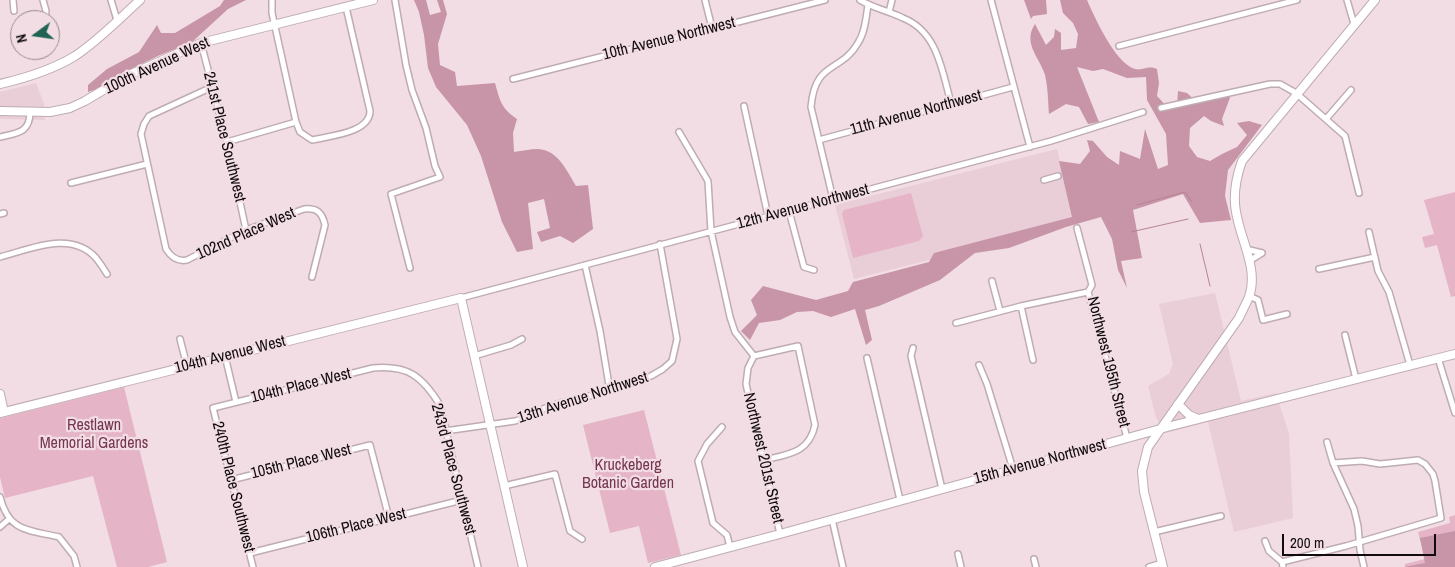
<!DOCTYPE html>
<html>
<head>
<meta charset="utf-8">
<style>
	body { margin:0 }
	#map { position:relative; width:1455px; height:567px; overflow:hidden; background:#f1dde3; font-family:"Archivo Narrow",sans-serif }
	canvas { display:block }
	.north { position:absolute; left:10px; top:10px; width:50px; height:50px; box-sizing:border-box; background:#f1dde3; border:1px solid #97898d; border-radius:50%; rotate:256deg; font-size:14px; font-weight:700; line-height:20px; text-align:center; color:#110b0d }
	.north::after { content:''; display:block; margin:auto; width:18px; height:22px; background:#1f6354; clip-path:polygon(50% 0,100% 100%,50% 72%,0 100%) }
	.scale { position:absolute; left:1282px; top:534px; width:154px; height:22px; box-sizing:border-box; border:2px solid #110b0d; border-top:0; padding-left:6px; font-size:15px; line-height:18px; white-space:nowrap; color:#110b0d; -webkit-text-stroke:4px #f1dde3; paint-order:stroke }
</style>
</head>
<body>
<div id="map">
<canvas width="1455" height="567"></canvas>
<div class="north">N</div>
<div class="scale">200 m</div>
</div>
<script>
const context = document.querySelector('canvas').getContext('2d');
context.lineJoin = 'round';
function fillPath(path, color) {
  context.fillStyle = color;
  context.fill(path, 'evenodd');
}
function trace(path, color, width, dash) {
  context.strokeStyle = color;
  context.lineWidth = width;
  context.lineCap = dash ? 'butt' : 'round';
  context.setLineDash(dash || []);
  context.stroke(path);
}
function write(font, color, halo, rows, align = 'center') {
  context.font = font + ' "Archivo Narrow",sans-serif';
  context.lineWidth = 4.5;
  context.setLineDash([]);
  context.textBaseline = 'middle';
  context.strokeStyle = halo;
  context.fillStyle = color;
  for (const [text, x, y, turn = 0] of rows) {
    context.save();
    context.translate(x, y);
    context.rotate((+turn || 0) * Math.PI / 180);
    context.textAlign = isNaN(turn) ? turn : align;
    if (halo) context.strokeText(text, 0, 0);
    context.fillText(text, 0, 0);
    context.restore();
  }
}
const built = new Path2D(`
	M 36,83 L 44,104 L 45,120 L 0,119 L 0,92 Z
	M 1057,149 L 1075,223 L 854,279 L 835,205 Z
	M 1215,293 L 1241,401 L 1276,393 L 1289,434 L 1293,518 L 1234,532 L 1208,422 L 1166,433 L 1156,418 L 1148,386 L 1169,374 L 1173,364 L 1159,304 Z`);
const green = new Path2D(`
	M 1455,192 L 1455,296 L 1451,297 L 1437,245 L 1425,248 L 1422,237 L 1434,234 L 1424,200 Z
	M 911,193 L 923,236 L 919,241 L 853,258 L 842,214 L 844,210 Z
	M 124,387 L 167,562 L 148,567 L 117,567 L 93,476 L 5,498 L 0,477 L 0,418 Z
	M 644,410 L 681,555 L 648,563 L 639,526 L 610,533 L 583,425 Z
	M 1455,515 L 1455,567 L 1405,567 L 1405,564 L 1425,559 L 1418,532 L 1450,523 L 1449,517 Z`);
const forest = new Path2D(`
	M 224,0 L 246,0 L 228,9 L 191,43 L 160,55 L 131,69 L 103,87 L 88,92 L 88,85 L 107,69 L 139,52 L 157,25 L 161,33 L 175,33 L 220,6 Z
	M 414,0 L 426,0 L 430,15 L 441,12 L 437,0 L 443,0 L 447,14 L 438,44 L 440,65 L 455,72 L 457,86 L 495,83 C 500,101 501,108 517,119 L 513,133 L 514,152 C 522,151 530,149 538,149 C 558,150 567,171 576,186 L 588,185 L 593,229 L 573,243 L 560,236 L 541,242 L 537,232 L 550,228 L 544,199 L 528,203 L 533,249 L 517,252 L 502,222 L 481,156 L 467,125 L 436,87 L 428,68 L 424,35 L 419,12 Z
	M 1024,0 L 1046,0 L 1047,14 L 1033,16 L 1031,19 Z
	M 1060,0 L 1087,0 C 1095,18 1115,63 1135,69 C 1143,71 1147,65 1157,69 L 1159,83 L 1157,96 L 1169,109 L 1177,107 L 1178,91 L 1187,93 L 1197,102 L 1231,95 L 1222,119 L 1224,126 L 1211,121 L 1204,116 L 1190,128 L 1189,146 L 1197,157 L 1210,161 L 1222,154 L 1237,147 L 1247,135 L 1237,123 L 1249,121 L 1262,125 L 1228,170 L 1225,196 L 1231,220 L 1200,223 L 1183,194 L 1133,210 L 1142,258 L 1121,261 L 1127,288 L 1118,270 L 1112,239 L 1101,217 L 1066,227 L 1009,248 L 975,253 L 940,280 L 879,306 L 865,310 L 872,340 L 866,345 L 855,309 L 831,317 L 813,311 L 797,312 L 780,320 L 759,323 L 750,340 L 741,331 L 757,315 L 751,300 L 763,286 L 816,300 L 848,291 L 853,282 L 929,262 L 934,253 L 1072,217 L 1059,161 L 1080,164 L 1090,151 L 1087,140 L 1093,141 L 1107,157 L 1119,165 L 1120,151 L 1140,159 L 1145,129 L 1158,169 L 1168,165 L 1166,134 L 1147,100 L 1146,77 L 1127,78 L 1103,69 L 1093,71 L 1077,67 L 1099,122 L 1088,124 L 1079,107 L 1066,104 L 1049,114 C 1048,102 1048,87 1045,75 C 1040,58 1022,43 1035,24 L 1046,45 L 1054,37 L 1055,29 L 1061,33 L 1061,50 L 1076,48 L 1078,34 L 1073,23 L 1063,13 Z
	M 1455,531 L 1455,567 L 1404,567 L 1425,563 L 1420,538 Z`);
const stream = new Path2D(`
	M 1137,205 L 1185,192 L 1192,202
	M 1131,232 L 1188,219
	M 1200,244 L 1210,286`);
const street = new Path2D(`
	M 13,0 L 14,11
	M 43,0 L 46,11 L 45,20
	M 111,0 L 117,20
	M 272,0 L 272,13 L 296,122 L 300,132 L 312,140 C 329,136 370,133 370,111 L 346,7
	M 395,0 L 406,65 L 412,90 L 426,128 L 435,166 L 440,177 L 391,194 L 410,268
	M 705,0 L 712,28
	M 860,0 C 873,8 889,11 903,18 C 938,32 942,71 951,103
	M 991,0 L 1030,147
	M 1347,0 L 1354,24
	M 889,12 L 892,0
	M 201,43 L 227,142 L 246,230
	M 1119,46 L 1297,0
	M 513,79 L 825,0
	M 212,87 L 149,116 L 144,124 L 141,134 L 166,249 C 171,257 177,262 187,260 L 246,230 L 304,209 C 317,208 322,212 325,225 L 312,277
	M 744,106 L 768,216
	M 1161,108 L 1270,84 L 1280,84 L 1296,93 L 1345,136 L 1359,193
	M 1326,119 L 1351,90
	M 679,132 L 708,181 L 711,231 L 730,317 L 735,332 L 754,356 L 748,368 L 746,384 L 780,534
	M 0,137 C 17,133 30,133 30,112
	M 819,140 L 1013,87
	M 227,142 L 296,122
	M 1044,180 L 1058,176
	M 71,183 L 147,164
	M 833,199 L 811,107 C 815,60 841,73 858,43 C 865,32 866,18 868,5
	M 789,211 L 804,267 L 814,270
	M 0,214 L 4,213
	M 1077,228 L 1092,285 L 1088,292 L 1127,438
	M 1369,232 L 1378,271 L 1389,292 L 1410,365
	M 1246,249 L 1262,253
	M 0,257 C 31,249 71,230 96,258 C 100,263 104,269 107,274
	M 1249,261 L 1262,253
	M 585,265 L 600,331 L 610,391
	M 1319,269 L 1375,257
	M 992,281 L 1000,311
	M 1249,296 L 1258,300 L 1263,320 L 1287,314
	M 461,298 L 1051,141 L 1143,112
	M 1021,306 L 1033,360
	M 956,323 L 1021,306 L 1088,292
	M 1345,335 L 1356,379
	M 180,339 L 187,366
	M 913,348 L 911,356 L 942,489
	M 225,356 L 236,402
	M 474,356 L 511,345 L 522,339
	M 754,356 L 798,346 L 815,425 C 809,453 789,454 764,460
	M 867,358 L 900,500
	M 1438,358 L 1455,413
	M 979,365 L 987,384 L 1013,469
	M 722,427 L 707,444 L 698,461 L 713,523 L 727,535 L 730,547
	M 445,431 L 515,421 L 533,415 L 545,408 L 560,403 L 610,391 L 651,376 L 663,369 L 672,361 L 677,339 L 660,244
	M 1327,442 L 1333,463 L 1354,509 L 1358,526 L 1360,550 L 1364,567
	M 231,480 L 370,445 L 389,518
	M 504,486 L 555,474 L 570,531 L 582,539
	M 0,497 C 9,533 30,530 59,537 L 74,556 L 77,567
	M 832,519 L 843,567
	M 0,527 L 9,519
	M 1154,532 L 1221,516
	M 1265,541 L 1269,551 L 1282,562 L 1283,567
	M 250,553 L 462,500
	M 958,554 L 961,567
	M 1034,559 L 1036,567
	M 1282,562 L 1346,546 L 1441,518 L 1435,481 L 1433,474 L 1425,464 L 1418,460 L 1380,464 L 1362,461 L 1333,463
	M 253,567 L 213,408 L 373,368 C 408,365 422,376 440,405 L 478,567
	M 1149,567 L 1162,563`);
const secondary = new Path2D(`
	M 0,84 C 26,78 52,70 75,56 C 99,40 119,19 140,0
	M 0,111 L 50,112 L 70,108 L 85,101 L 127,76 L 201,43 L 373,0
	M 0,394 L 4,412
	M 1178,404 L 1189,415 L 1198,419
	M 0,413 L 461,298 L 523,567
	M 655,567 L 780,534 L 1171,426 L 1455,354
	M 1163,567 L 1144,492 L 1142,471 L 1148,447 L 1239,318 C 1242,311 1246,304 1249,297 C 1260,266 1236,233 1235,203 C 1234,188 1237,175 1242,161 L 1375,0`);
const streetNames = [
	["10th Avenue Northwest",669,39,-14],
	["100th Avenue West",157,66,-25],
	["11th Avenue Northwest",916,113,-15],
	["241st Place Southwest",224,137,76],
	["12th Avenue Northwest",803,207,-15],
	["102nd Place West",246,234,-24],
	["104th Avenue West",230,355,-14],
	["Northwest 195th Street",1108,362,76],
	["104th Place West",301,386,-14],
	["13th Avenue Northwest",583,398,-18],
	["Northwest 201st Street",763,458,77],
	["105th Place West",301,462,-14],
	["15th Avenue Northwest",1040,462,-15],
	["243rd Place Southwest",453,469,75],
	["240th Place Southwest",233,487,76],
	["106th Place West",356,526,-14]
];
const parkNames = [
	["Restlawn",94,426],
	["Memorial Gardens",94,444],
	["Kruckeberg",628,466],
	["Botanic Garden",628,484]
];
fillPath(built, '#eaced7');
fillPath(green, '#e5b4c6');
fillPath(forest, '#c894a7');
trace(stream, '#b58395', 1);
trace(street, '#bfacb3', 8);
trace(secondary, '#bfacb3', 10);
trace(street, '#fff', 5);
trace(secondary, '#fff', 8);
write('16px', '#110b0d', '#f1dde3', streetNames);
write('16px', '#763551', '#f1dde3', parkNames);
</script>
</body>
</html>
